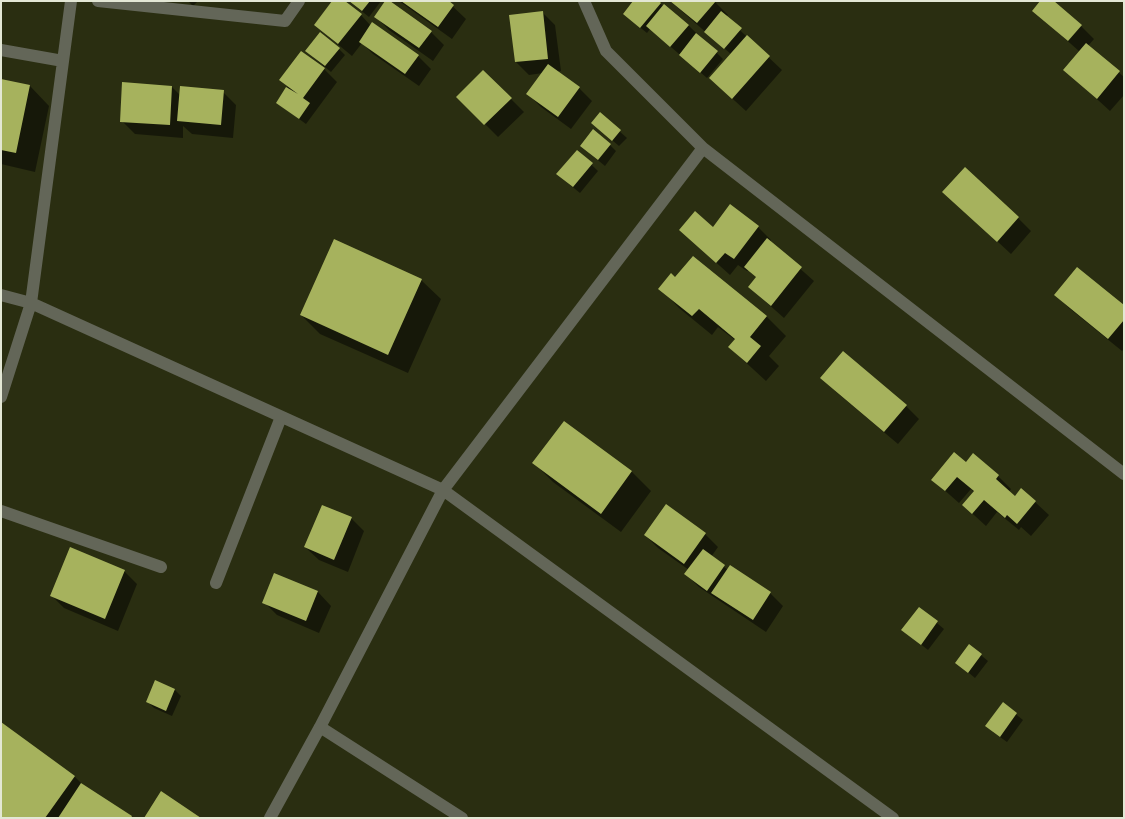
<!DOCTYPE html>
<html>
<head>
<meta charset="utf-8">
<style>
	body { margin:0 }
	#map { position:relative; width:1125px; height:819px; overflow:hidden; background:#2a2e11; font-family:"Varela Round",sans-serif }
	canvas { display:block }
	.frame { position:absolute; inset:0; border:2px solid #e3e7d5; pointer-events:none }
</style>
</head>
<body>
<div id="map">
<canvas width="1125" height="819"></canvas>
<div class="frame"></div>
</div>
<script>
const context = document.querySelector('canvas').getContext('2d');
context.lineJoin = 'round';
function fillPath(path, color) {
  context.fillStyle = color;
  context.fill(path, 'evenodd');
}
function trace(path, color, width, dash) {
  context.strokeStyle = color;
  context.lineWidth = width;
  context.lineCap = dash ? 'butt' : 'round';
  context.setLineDash(dash || []);
  context.stroke(path);
}
const shadow = new Path2D(`
	M 188,1 L 198,1 L 193,6 Z
	M 349,1 L 381,1 L 369,17 Z
	M 386,1 L 391,1 L 390,3 L 431,32 L 444,45 L 433,61 L 389,30 L 376,17 Z
	M 399,1 L 447,1 L 466,19 L 452,39 Z
	M 657,1 L 688,25 L 723,59 L 707,78 L 650,29 L 647,33 L 631,20 Z
	M 670,1 L 714,1 L 728,15 L 726,17 L 782,70 L 746,111 L 724,91 L 732,55 Z
	M 1034,11 L 1081,26 L 1094,39 L 1088,46 L 1124,77 L 1124,95 L 1110,111 L 1065,70 L 1080,52 Z
	M 542,12 L 555,25 L 561,71 L 556,72 L 579,88 L 592,101 L 571,129 L 541,107 L 528,94 L 543,73 L 529,75 L 516,62 Z
	M 361,15 L 371,26 L 418,56 L 431,69 L 419,86 L 373,54 L 362,43 L 352,56 L 329,37 L 316,24 Z
	M 339,49 L 345,55 L 331,72 L 313,57 Z
	M 324,69 L 337,82 L 306,124 L 277,103 L 288,87 L 281,80 Z
	M 483,71 L 524,112 L 498,137 L 458,97 Z
	M 1,81 L 30,86 L 49,106 L 35,172 L 1,164 Z
	M 172,87 L 181,96 L 223,92 L 236,105 L 233,138 L 192,134 L 183,126 L 183,138 L 135,134 L 122,121 Z
	M 600,114 L 627,138 L 619,146 L 599,129 Z
	M 610,145 L 616,151 L 605,166 L 588,152 Z
	M 577,151 L 598,171 L 580,193 L 564,180 Z
	M 944,192 L 1018,218 L 1031,231 L 1011,254 Z
	M 758,227 L 771,240 L 770,242 L 814,281 L 784,318 L 749,287 L 757,278 L 749,270 L 747,271 L 738,265 L 730,275 L 680,230 Z
	M 693,258 L 767,317 L 786,336 L 769,356 L 779,366 L 766,381 L 729,347 L 735,340 L 718,327 L 712,335 L 679,308 L 660,288 L 676,279 Z
	M 421,280 L 441,299 L 408,373 L 320,334 L 301,315 Z
	M 1056,295 L 1124,307 L 1124,349 L 1122,351 L 1069,308 Z
	M 835,391 L 906,406 L 919,419 L 898,444 Z
	M 564,422 L 632,472 L 651,491 L 621,532 L 553,482 L 534,463 Z
	M 966,464 L 998,476 L 1011,489 L 1009,492 L 1015,498 L 1022,490 L 1049,515 L 1031,536 L 1021,527 L 1019,530 L 997,512 L 986,526 L 963,505 L 974,492 L 971,489 L 959,503 L 933,480 Z
	M 351,518 L 364,531 L 348,572 L 319,560 L 305,547 Z
	M 705,534 L 718,547 L 711,557 L 728,570 L 730,567 L 770,593 L 783,606 L 766,632 L 699,587 L 686,574 L 689,570 L 658,548 L 645,535 Z
	M 124,571 L 137,584 L 118,631 L 64,608 L 51,595 Z
	M 275,575 L 318,592 L 331,606 L 319,633 L 277,615 L 264,602 Z
	M 919,608 L 944,629 L 928,650 L 903,630 Z
	M 970,646 L 988,661 L 975,678 L 957,663 Z
	M 175,690 L 181,696 L 172,716 L 154,708 L 148,702 Z
	M 1003,704 L 1023,720 L 1007,742 L 993,732 Z
	M 1,724 L 75,777 L 83,785 L 132,818 L 1,818 Z`);
const building = new Path2D(`
	M 332,1 L 345,1 L 362,14 L 338,44 L 314,25 Z
	M 349,1 L 370,1 L 362,11 Z
	M 385,1 L 390,1 L 432,31 L 419,48 L 374,17 Z
	M 401,1 L 449,1 L 454,5 L 438,27 Z
	M 633,1 L 659,1 L 661,3 L 640,28 L 623,14 Z
	M 670,1 L 716,1 L 697,23 Z
	M 1040,1 L 1054,1 L 1082,25 L 1068,41 L 1032,11 Z
	M 664,4 L 689,25 L 670,47 L 646,26 Z
	M 543,11 L 548,59 L 515,62 L 509,15 Z
	M 721,11 L 742,28 L 724,49 L 704,32 Z
	M 372,22 L 419,55 L 405,74 L 359,42 Z
	M 320,32 L 340,48 L 325,66 L 305,51 Z
	M 696,33 L 718,51 L 700,73 L 679,55 Z
	M 747,35 L 770,56 L 732,99 L 709,78 Z
	M 1086,43 L 1120,71 L 1097,99 L 1063,70 Z
	M 301,51 L 325,68 L 303,98 L 310,103 L 299,119 L 276,103 L 286,87 L 298,94 L 279,80 Z
	M 548,64 L 580,87 L 558,117 L 526,94 Z
	M 483,70 L 512,98 L 484,125 L 456,97 Z
	M 1,79 L 30,85 L 16,153 L 1,150 Z
	M 122,82 L 172,86 L 170,125 L 120,122 Z
	M 180,86 L 224,90 L 221,125 L 177,121 Z
	M 600,112 L 621,130 L 612,141 L 591,123 Z
	M 593,129 L 611,144 L 598,160 L 580,146 Z
	M 577,150 L 593,163 L 573,187 L 556,174 Z
	M 965,167 L 1019,217 L 997,242 L 942,192 Z
	M 730,204 L 759,226 L 734,259 L 725,253 L 716,263 L 679,230 L 695,211 L 713,227 Z
	M 767,238 L 802,267 L 771,306 L 748,287 L 756,277 L 744,267 Z
	M 334,239 L 422,279 L 388,355 L 300,315 Z
	M 693,256 L 767,316 L 750,337 L 761,346 L 747,363 L 728,347 L 735,339 L 699,309 L 692,316 L 658,289 L 671,273 L 675,277 Z
	M 1077,267 L 1124,305 L 1124,320 L 1108,339 L 1054,295 Z
	M 843,351 L 907,405 L 884,432 L 820,378 Z
	M 564,421 L 632,471 L 601,514 L 532,463 Z
	M 954,452 L 966,462 L 973,453 L 999,475 L 996,479 L 1015,496 L 1021,488 L 1036,501 L 1017,524 L 1007,515 L 1005,518 L 984,500 L 972,514 L 962,505 L 974,491 L 957,477 L 945,491 L 931,480 Z
	M 666,504 L 706,533 L 684,564 L 644,535 Z
	M 322,505 L 352,517 L 334,560 L 304,547 Z
	M 70,547 L 125,570 L 105,619 L 50,596 Z
	M 703,549 L 725,565 L 707,591 L 684,574 Z
	M 730,565 L 771,592 L 753,620 L 711,593 Z
	M 274,573 L 318,591 L 306,621 L 262,603 Z
	M 919,607 L 938,621 L 921,645 L 901,630 Z
	M 969,644 L 982,654 L 968,673 L 955,663 Z
	M 155,680 L 175,689 L 166,711 L 146,702 Z
	M 1003,702 L 1017,713 L 1000,737 L 985,726 Z
	M 1,722 L 75,776 L 45,818 L 1,818 Z
	M 81,783 L 132,816 L 131,818 L 58,818 Z
	M 161,791 L 201,818 L 144,818 Z`);
const minor = new Path2D(`
	M 98,1 L 285,21 L 299,1
	M 584,1 L 606,51 L 703,148 L 1124,474
	M 1,50 L 63,61
	M 1,295 L 31,303 L 443,490 L 893,818
	M 1,397 L 31,303 L 71,1
	M 1,511 L 161,567
	M 216,583 L 281,417
	M 320,727 L 462,818
	M 270,818 L 320,727 L 443,490 L 703,148`);
fillPath(shadow, '#0007');
fillPath(building, '#a6b25d');
trace(minor, '#636658', 12);
</script>
</body>
</html>
